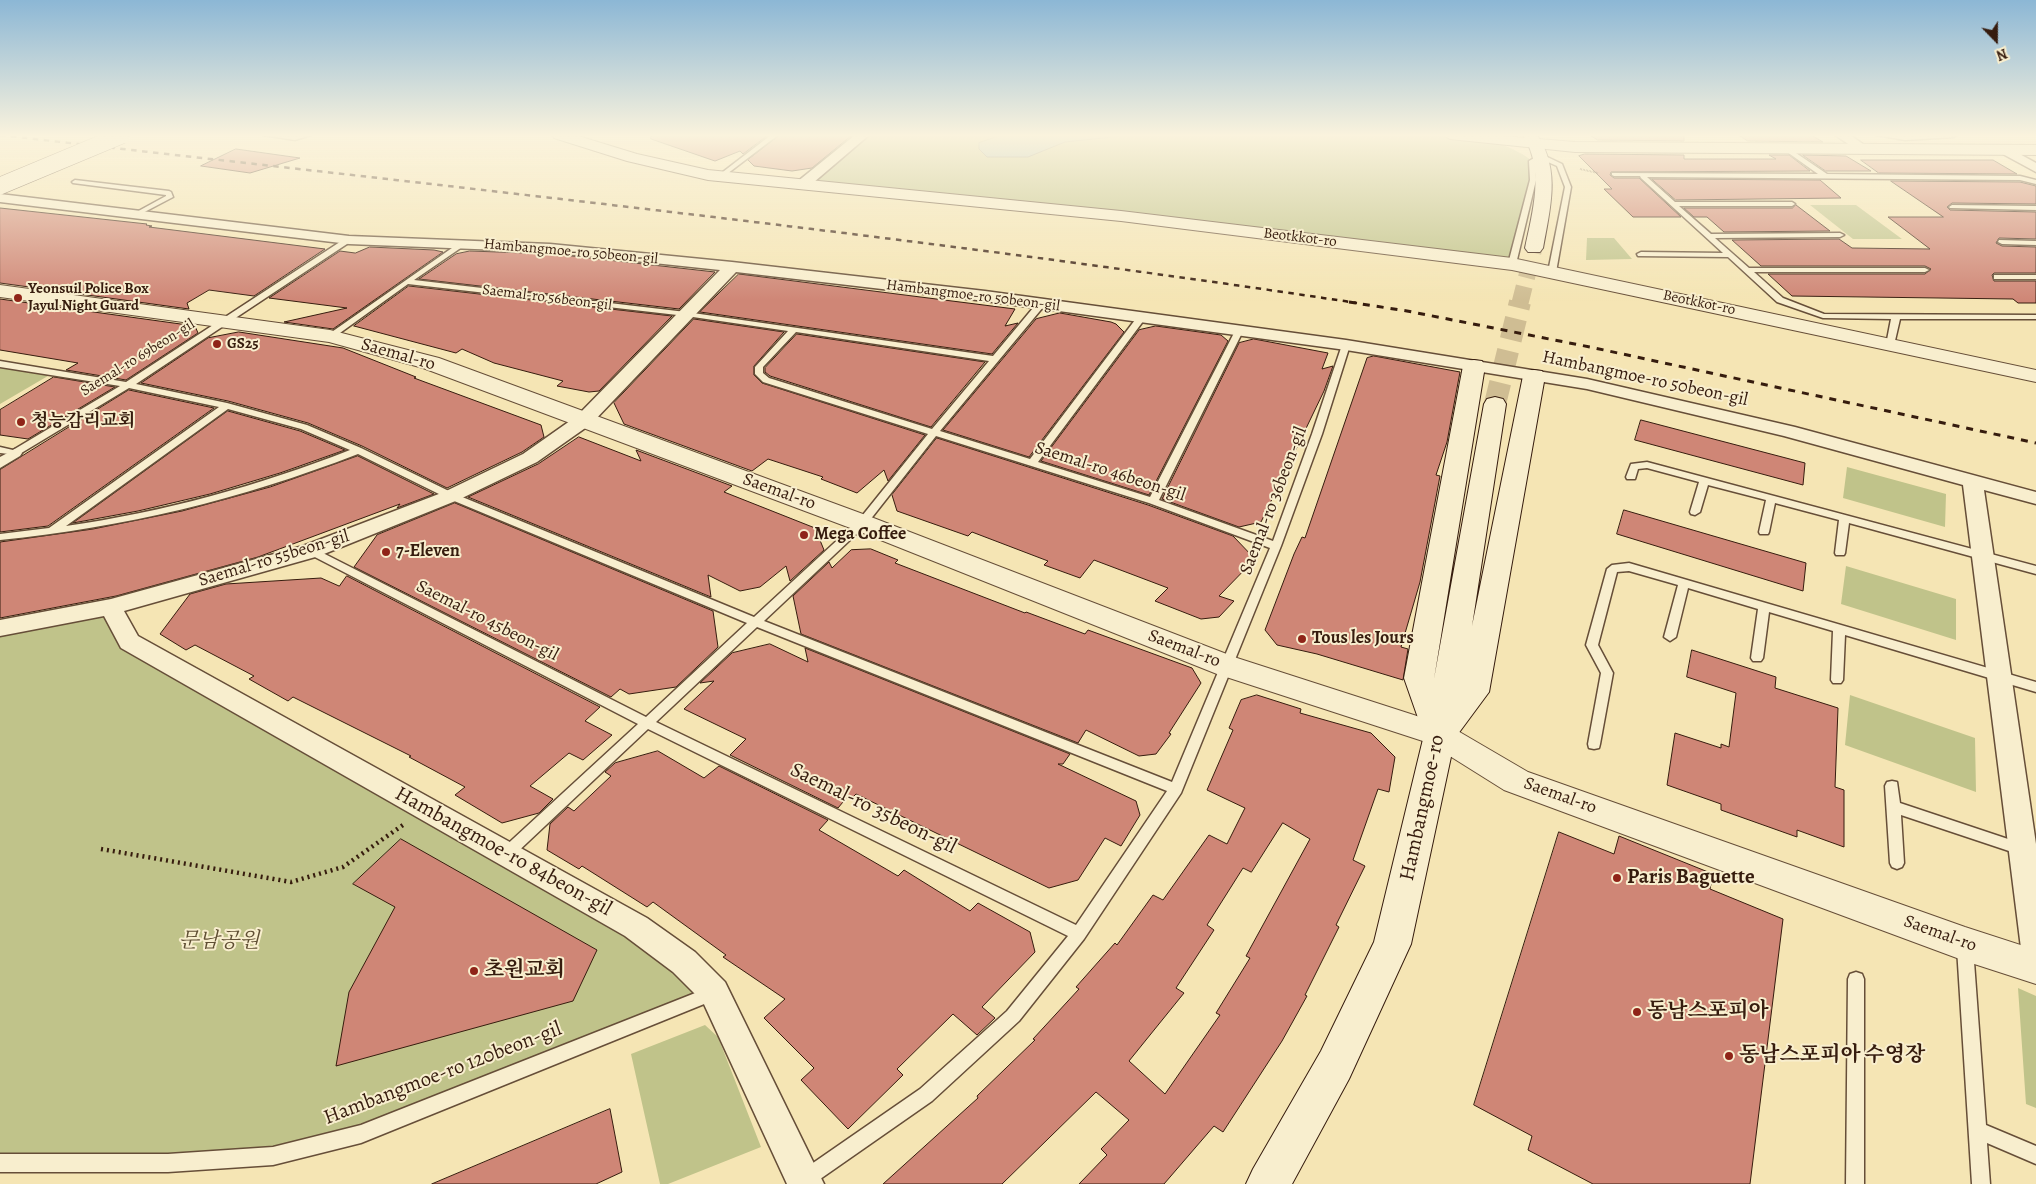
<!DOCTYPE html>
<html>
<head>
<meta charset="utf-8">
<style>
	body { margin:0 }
	#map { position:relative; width:2036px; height:1184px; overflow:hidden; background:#f5e5b4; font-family:Alegreya,serif }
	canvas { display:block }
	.north { position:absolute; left:1971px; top:15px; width:50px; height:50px; -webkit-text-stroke:4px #f8eece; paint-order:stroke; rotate:158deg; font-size:14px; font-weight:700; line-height:20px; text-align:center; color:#361c0e }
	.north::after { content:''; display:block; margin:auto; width:18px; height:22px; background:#361c0e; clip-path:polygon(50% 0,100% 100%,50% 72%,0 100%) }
</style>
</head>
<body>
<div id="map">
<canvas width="2036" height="1184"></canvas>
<div class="north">N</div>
</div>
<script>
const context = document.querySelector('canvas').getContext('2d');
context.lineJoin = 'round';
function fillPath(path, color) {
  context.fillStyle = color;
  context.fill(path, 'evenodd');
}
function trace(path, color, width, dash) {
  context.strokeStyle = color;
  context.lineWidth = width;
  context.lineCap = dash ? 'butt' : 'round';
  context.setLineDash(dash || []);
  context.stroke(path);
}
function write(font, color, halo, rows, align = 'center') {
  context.font = font + ' Alegreya,"Noto Serif KR",serif';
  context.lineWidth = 4;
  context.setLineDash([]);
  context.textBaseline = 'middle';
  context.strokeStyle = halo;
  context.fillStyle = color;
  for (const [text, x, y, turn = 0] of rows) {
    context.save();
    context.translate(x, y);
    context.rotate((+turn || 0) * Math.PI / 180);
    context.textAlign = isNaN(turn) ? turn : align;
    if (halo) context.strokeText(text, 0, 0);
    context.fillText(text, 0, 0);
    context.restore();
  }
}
const green = new Path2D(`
	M 864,135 L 1450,135 C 1479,139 1509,142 1532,161 L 1533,180 L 1512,264 L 802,185 Z
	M 1810,205 L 1856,205 L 1902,239 L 1853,239 Z
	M 1587,238 L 1614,238 L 1632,259 L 1586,260 Z
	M 0,364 L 53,373 L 0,404 Z
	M 1847,467 L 1946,494 L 1945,527 L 1843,498 Z
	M 1846,566 L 1956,599 L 1956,640 L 1841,604 Z
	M 111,607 L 129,643 L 506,854 L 714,992 L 361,1134 L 273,1156 L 0,1163 L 0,628 Z
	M 1850,695 L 1975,738 L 1976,792 L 1845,745 Z
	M 2018,988 L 2036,996 L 2036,1108 L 2026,1104 Z
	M 705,1025 L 718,1037 L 761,1147 L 668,1184 L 660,1184 L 631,1054 Z`);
const water = new Path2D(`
	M 1002,135 L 1131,135 L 1065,142 L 1028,157 L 987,157 L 979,149 L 979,143 Z`);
const building = new Path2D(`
	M 652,135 L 768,135 L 743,154 L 740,151 L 715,161 L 651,139 Z
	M 780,135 L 852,135 L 812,168 L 792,171 L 754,166 L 748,160 Z
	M 1590,135 L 1684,135 L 1684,141 L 1598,140 Z
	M 1739,135 L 1811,135 L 1823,142 L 1748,141 Z
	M 236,149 L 300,158 L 250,173 L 201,166 Z
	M 1585,154 L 1684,155 L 1684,159 L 1776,159 L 1769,155 L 1789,155 L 1810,171 L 1611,172 L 1610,175 L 1614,178 L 1639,178 L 1681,217 L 1633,217 L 1604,189 L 1612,189 L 1579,156 Z
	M 1803,155 L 1846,156 L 1871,171 L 1826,171 Z
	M 1861,160 L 1993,160 L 2017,174 L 1879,173 Z
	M 1652,179 L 1820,180 L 1841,198 L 1676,200 Z
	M 1891,181 L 2020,182 L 2036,186 L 2036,204 L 1952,203 L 1947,207 L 1950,210 L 2036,212 L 2036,239 L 1999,238 L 1996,243 L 2002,246 L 2036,247 L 2036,273 L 1994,273 L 1992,275 L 1994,281 L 2036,281 L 2036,303 L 2018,303 L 2013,299 L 1792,296 L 1768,274 L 1925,274 L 1931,269 L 1925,266 L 1761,266 L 1732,240 L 1839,239 L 1852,248 L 1930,249 L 1888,217 L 1943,217 Z
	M 1796,205 L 1830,231 L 1724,232 L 1707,217 L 1694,217 L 1684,208 L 1792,208 Z
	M 0,208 L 147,224 L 146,225 L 152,226 L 149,227 L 325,249 L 254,296 L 209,290 L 187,303 L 189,309 L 0,283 Z
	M 370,247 L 434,250 L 443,252 L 333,329 L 284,322 L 347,308 L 269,298 L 340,251 L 355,253 Z
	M 470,251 L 554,254 L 715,272 L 679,309 L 419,279 L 456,254 Z
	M 739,274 L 1015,309 L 1005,326 L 1018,323 L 992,354 L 700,312 Z
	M 409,286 L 672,316 L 599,391 L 589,392 L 557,386 L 563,381 L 494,363 L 462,349 L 456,353 L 354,326 Z
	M 0,299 L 195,326 L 198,333 L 126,380 L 66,370 L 78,363 L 0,350 Z
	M 1060,313 L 1111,322 L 1116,324 L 1124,332 L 1029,457 L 943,430 L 1036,319 Z
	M 694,319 L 784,332 L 754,366 L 754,375 L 762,383 L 925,435 L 888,481 L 884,470 L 857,493 L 821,479 L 823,477 L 768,459 L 752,471 L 624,424 L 614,403 Z
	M 1156,326 L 1221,335 L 1228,341 L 1149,495 L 1041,461 L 1139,330 Z
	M 239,332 L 343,348 L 416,377 L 414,378 L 541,425 L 544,437 L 522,452 L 447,488 L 362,446 L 308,423 L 228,401 L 141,383 L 208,338 Z
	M 797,334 L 985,362 L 931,427 L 770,376 L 765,372 L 765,368 Z
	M 1254,339 L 1328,353 L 1322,369 L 1333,366 L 1324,391 L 1261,522 L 1239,527 L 1162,499 L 1239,343 Z
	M 1374,356 L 1460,372 L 1447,442 L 1436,475 L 1440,476 L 1420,582 L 1401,647 L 1408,649 L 1403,680 L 1317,654 L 1277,645 L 1265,630 L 1294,554 L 1302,537 L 1305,538 L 1367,358 Z
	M 54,377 L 115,387 L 28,439 L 0,435 L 0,410 Z
	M 129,390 L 214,408 L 48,526 L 0,532 L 0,470 Z
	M 228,411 L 300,431 L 345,450 L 280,473 L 210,494 L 138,511 L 73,523 Z
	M 1641,420 L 1805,463 L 1803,485 L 1635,440 Z
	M 579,437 L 641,461 L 636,450 L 732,486 L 724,492 L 815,528 L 824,550 L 790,581 L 786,566 L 760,587 L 740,591 L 708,575 L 711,597 L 468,497 L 538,464 Z
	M 937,438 L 1148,505 L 1233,536 L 1255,559 L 1219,596 L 1234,601 L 1219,617 L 1201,619 L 1155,601 L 1168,588 L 1094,560 L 1080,578 L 1044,565 L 1048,561 L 972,532 L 968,536 L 897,511 L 892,495 Z
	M 358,456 L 434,494 L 397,508 L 400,504 L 258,557 L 116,596 L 0,618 L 0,542 L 93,529 L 182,511 L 270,487 Z
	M 455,503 L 713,611 L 718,647 L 676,687 L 629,694 L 620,689 L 611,697 L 354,567 L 377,535 Z
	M 1624,510 L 1806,563 L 1803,591 L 1617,534 Z
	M 871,549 L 898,560 L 895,563 L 1025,613 L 1026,612 L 1085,634 L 1088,630 L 1192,668 L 1201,683 L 1169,733 L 1171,734 L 1156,754 L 1139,756 L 1086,730 L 1078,743 L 801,634 L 793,596 L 829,562 L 832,568 L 851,550 Z
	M 347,576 L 600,707 L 585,721 L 612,735 L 583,760 L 569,753 L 530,786 L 553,799 L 539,813 L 502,823 L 455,795 L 465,787 L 409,757 L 411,756 L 293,697 L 288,701 L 249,679 L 254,676 L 195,645 L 186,650 L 160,634 L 190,594 L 226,584 L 321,578 L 339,586 Z
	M 770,644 L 808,662 L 805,648 L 1070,754 L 1063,764 L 1058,764 L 1136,801 L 1140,815 L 1121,846 L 1105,838 L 1078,880 L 1049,888 L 856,794 L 852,798 L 848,796 L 838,808 L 730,755 L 746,739 L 684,709 L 714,681 L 700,683 L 732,653 Z
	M 1692,650 L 1776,677 L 1775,688 L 1838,708 L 1835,787 L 1844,790 L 1844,847 L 1797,830 L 1797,837 L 1721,810 L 1721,804 L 1667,785 L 1675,733 L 1721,748 L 1721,744 L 1729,747 L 1736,693 L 1687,677 Z
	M 1257,695 L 1301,709 L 1300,713 L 1371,733 L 1395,757 L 1389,792 L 1378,789 L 1353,860 L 1365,866 L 1336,925 L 1339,927 L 1305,995 L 1307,996 L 1282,1041 L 1223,1132 L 1214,1126 L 1164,1184 L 1079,1184 L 1107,1155 L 1101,1149 L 1129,1120 L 1096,1092 L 1002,1184 L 883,1184 L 978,1098 L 977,1096 L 1035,1040 L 1033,1039 L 1079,989 L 1076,987 L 1115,943 L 1117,945 L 1153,895 L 1163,900 L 1209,835 L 1227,844 L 1245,808 L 1207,790 L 1233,730 L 1229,728 L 1241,700 ZM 1283,823 L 1310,839 L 1246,956 L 1250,958 L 1216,1013 L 1220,1015 L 1165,1094 L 1129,1061 L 1184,993 L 1176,988 L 1214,930 L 1207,925 L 1243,868 L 1251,872 Z
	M 658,751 L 704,778 L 719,766 L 828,820 L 819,830 L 898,876 L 904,870 L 970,911 L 978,903 L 1030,932 L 1035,952 L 982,1007 L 995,1018 L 977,1035 L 953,1014 L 897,1069 L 903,1075 L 848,1129 L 801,1080 L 814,1068 L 764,1018 L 785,999 L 723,957 L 726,955 L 653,902 L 647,907 L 582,866 L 579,869 L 547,850 L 550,824 L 568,807 L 574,811 L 611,776 L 605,772 L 615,763 Z
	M 1559,832 L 1614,854 L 1619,836 L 1713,874 L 1710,889 L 1783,919 L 1750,1184 L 1593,1184 L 1528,1150 L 1532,1136 L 1474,1105 Z
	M 401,839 L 597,950 L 573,1001 L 336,1066 L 349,992 L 395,907 L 353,884 Z
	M 610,1109 L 622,1172 L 596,1184 L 432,1184 Z`);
const secondaryTunnelFar1 = new Path2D(`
	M 1520,303 L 1534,248`);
const secondaryTunnel = new Path2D(`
	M 1495,404 L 1520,302`);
const pathFar1 = new Path2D(`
	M 1580,169 L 1598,173`);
const path = new Path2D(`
	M 101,849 L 291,882 L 343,867 L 403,825`);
const service = new Path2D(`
	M 263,135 L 311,135 L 295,140 Z
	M 771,135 L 778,135 L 723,177 L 719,177 L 719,175 Z
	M 1876,135 L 1957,135 L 1954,137 L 1905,140 Z
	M 1783,147 L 1787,147 L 1827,174 L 2020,176 L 2036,180 L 2036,184 L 2020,180 L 1647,177 L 1675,202 L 1792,202 L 1795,204 L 1792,206 L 1679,206 L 1711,234 L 1840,233 L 1844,235 L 1840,237 L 1715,238 L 1749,268 L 1925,268 L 1929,270 L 1925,272 L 1754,272 L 1783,298 L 1824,314 L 2036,315 L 2036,319 L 1900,319 L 1894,345 L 1890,348 L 1886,345 L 1891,319 L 1823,318 L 1777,302 L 1728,257 L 1638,256 L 1637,254 L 1641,252 L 1723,253 L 1641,178 L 1640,176 L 1614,176 L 1612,175 L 1612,173 L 1818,174 L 1783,149 Z
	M 1541,154 L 1562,164 L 1571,187 L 1556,272 L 1552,274 L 1548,272 L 1565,187 L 1557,166 L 1541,159 L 1535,162 L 1536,180 L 1516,264 L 1512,266 L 1508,264 L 1530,180 L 1529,161 Z
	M 75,180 L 169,191 L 171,192 L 173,197 L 135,217 L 133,216 L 133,214 L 166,196 L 166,195 L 73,183 L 72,182 Z
	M 1952,205 L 2036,206 L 2036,210 L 1950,208 L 1949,207 Z
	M 346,238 L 353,240 L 136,384 L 227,403 L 307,425 L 361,448 L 455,494 L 754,617 L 858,521 L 928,434 L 763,382 L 755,374 L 755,367 L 788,331 L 686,316 L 408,284 L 333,338 L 327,338 L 326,336 L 462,241 L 465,241 L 465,245 L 414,280 L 686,312 L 993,356 L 1038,302 L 1044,302 L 1044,306 L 940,431 L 1030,459 L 1138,316 L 1141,316 L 1145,318 L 1144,320 L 1038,462 L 1150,497 L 1235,331 L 1239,329 L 1243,331 L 1159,500 L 1273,541 L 1312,434 L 1342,345 L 1346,342 L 1350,345 L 1322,434 L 1281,546 L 1181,793 L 1084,939 L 1019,1021 L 932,1101 L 813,1184 L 800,1184 L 797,1178 L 800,1172 L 920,1089 L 1007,1011 L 1068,936 L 648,729 L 511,858 L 506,860 L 501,858 L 499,854 L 501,850 L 638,724 L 307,553 L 306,551 L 307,549 L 315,549 L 646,717 L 747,623 L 447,498 L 358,454 C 239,500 126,527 0,540 L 0,534 L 49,528 L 219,407 L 129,388 L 18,455 L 0,453 L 0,447 L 13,450 L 120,386 L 0,367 L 0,361 L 126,382 ZM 796,332 L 989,361 L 932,429 L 769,378 L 763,373 L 763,367 ZM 228,409 L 301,429 L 350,450 C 258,486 164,512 66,526 ZM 936,436 L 1149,503 L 1270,548 L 1172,782 L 764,621 L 866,525 ZM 757,627 L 1167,791 L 1076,925 L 656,722 Z
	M 1999,240 L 2036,241 L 2036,245 L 2002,244 L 1998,242 Z
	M 1994,275 L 2036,275 L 2036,279 L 1994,279 Z
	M 1647,462 L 2036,566 L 2036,574 L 1849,523 L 1845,553 L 1844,555 L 1836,555 L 1835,553 L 1839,520 L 1775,503 L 1769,532 L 1768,534 L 1760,534 L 1759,532 L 1766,500 L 1708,485 L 1700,512 L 1695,515 L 1691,514 L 1690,512 L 1699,482 L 1647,468 L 1638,469 L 1635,479 L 1627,479 L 1626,477 L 1631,464 Z
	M 1629,563 L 2036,682 L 2036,692 L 1845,635 L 1843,680 L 1841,683 L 1833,683 L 1831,680 L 1833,631 L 1769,612 L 1763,658 L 1761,661 L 1753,661 L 1751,658 L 1758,609 L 1688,588 L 1676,637 L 1670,641 L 1664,637 L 1678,585 L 1629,571 L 1617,572 L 1598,645 L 1613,673 L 1600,744 L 1599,748 L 1594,749 L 1589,748 L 1588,744 L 1601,673 L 1586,645 L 1607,569 L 1612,565 Z
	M 1892,781 L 1897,782 L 1900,803 L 2026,845 L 2028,849 L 2026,853 L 2021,855 L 1901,815 L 1904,863 L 1902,867 L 1897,869 L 1892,867 L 1890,863 L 1885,786 L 1887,782 Z
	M 1965,941 L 1970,943 L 1973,948 L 1986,1125 L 2036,1146 L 2036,1164 L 1987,1143 L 1990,1184 L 1972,1184 L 1957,948 L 1960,943 Z
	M 1856,972 L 1862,974 L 1864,979 L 1864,1184 L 1846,1184 L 1848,979 L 1850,974 Z
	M 713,986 L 719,988 L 721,993 L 719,998 L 361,1143 L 273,1165 L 168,1172 L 0,1172 L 0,1154 L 168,1154 L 273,1147 L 361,1125 Z`);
const pedestrian = new Path2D(`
	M 15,449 L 20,450 L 22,453 L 20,456 L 0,468 L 0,457 Z`);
const minor = new Path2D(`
	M 855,135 L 869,135 L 807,188 L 797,188 L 795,185 L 797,182 Z
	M 1835,135 L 1850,135 L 1870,149 L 1864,153 L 1860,152 Z
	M 2005,146 L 2036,163 L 2036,172 L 2001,153 L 1999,150 L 2001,147 Z
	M 0,194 L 349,236 L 550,244 L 732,262 L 985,291 L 1346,340 L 1587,379 L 1795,427 L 2036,492 L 2036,504 L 1984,490 L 2036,844 L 2036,962 L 2025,958 L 2021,948 L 1963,485 L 1784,436 L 1587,389 L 1346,350 L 985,301 L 736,272 L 591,424 L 537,462 L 458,500 L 319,556 L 124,611 L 138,636 L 647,918 L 695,952 L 725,982 L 824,1184 L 787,1184 L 703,1002 L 673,972 L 625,936 L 121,648 L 104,616 L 0,636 L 0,620 L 111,599 L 303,546 L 444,492 L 523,454 L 577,416 L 720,270 L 550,252 L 349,244 L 0,202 Z`);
const tertiary = new Path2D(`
	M 552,135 L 575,135 L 637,154 L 708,170 L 1121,211 L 1512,258 L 2036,370 L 2036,382 L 1512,270 L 1121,221 L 708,180 L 627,161 L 554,138 Z
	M 1443,135 L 1490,135 L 1575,142 L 2036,145 L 2036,155 L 1575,152 L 1450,139 Z
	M 0,285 L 330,330 L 439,358 L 871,517 L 1237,658 L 1451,727 L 1528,772 L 1965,927 L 2036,950 L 2036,984 L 1965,961 L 1504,790 L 1429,743 L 1217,674 L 853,529 L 423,368 L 329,342 L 0,297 Z`);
const secondary = new Path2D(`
	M 1523,135 L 1537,135 C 1561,170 1550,209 1543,248 L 1540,252 L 1528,252 L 1525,248 C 1533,210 1545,170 1523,135 Z
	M 1474,360 L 1482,361 L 1485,366 L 1434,679 L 1484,404 L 1487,399 L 1495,397 L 1503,399 L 1506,404 L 1472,626 L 1523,376 L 1526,371 L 1534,370 L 1542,371 L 1545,376 L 1489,692 L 1455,738 L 1411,944 L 1349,1079 L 1292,1184 L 1246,1184 L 1253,1169 L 1321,1051 L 1374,942 L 1424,735 L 1404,678 L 1463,366 L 1466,361 Z`);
const railFar1 = new Path2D(`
	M 0,135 C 453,187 907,235 1357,303`);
const rail = new Path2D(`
	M 1349,302 L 1407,311 L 1590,347 L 2036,443`);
const secondaryBridge = new Path2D(`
	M 0,186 L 122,135`);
const markers = [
	[18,298,5,"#8f2418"],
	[217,344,5,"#8f2418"],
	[21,422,5,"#8f2418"],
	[804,535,5,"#8f2418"],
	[386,552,5,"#8f2418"],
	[1302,639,5,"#8f2418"],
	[1617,878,5,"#8f2418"],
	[474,971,5,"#8f2418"],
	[1637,1012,5,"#8f2418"],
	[1729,1056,5,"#8f2418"]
];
const farStreetnames = [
	["Beotkkot-ro",1300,238,7],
	["Hambangmoe-ro 50beon-gil",571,252,5],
	["Hambangmoe-ro 50beon-gil",973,296,7],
	["Saemal-ro 56beon-gil",547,298,7],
	["Beotkkot-ro",1699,303,12],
	["Saemal-ro 69beon-gil",138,358,-32]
];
const farPoinames = [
	["Yeonsuil Police Box",28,289],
	["Jayul Night Guard",28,306],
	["GS25",227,344]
];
const streetNames = [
	["Saemal-ro",398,355,16],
	["Hambangmoe-ro 50beon-gil",1645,379,12],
	["Saemal-ro 46beon-gil",1110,472,18],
	["Saemal-ro",779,492,20],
	["Saemal-ro 36beon-gil",1274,501,-69],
	["Saemal-ro 55beon-gil",274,559,-17],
	["Saemal-ro 45beon-gil",487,621,27],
	["Saemal-ro",1184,649,21],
	["Saemal-ro",1560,796,20],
	["Saemal-ro",1940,934,20]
];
const poiNames = [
	["청능감리교회",31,422],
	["Mega Coffee",814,535],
	["7-Eleven",396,552],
	["Tous les Jours",1312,639]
];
const nearStreetnames = [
	["Hambangmoe-ro",1423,808,-78],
	["Saemal-ro 35beon-gil",873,809,26],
	["Hambangmoe-ro 84beon-gil",503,852,29],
	["Hambangmoe-ro 120beon-gil",443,1074,-21]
];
const nearPoinames = [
	["Paris Baguette",1627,878],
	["초원교회",484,971],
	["동남스포피아",1647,1012],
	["동남스포피아 수영장",1739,1056]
];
const nearParknames = [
	["문남공원",219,942]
];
fillPath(green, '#c0c38a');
fillPath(water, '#a2bcb9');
trace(water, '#777c75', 1);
fillPath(building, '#cf8676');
trace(building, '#361c0e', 1);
trace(secondaryTunnelFar1, '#cfbd93', 17, [17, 9]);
trace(secondaryTunnel, '#cfbd93', 22, [22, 11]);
trace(service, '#664e38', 3);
trace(pedestrian, '#664e38', 3);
trace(minor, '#664e38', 3);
trace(tertiary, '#664e38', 2);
trace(secondary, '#361c0e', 2);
trace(pathFar1, '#361c0e', 2, [0.5, 1]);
trace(path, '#361c0e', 4.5, [2, 4]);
fillPath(service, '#f8eece');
fillPath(pedestrian, '#f8eece');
fillPath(minor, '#f8eece');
fillPath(tertiary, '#f8eece');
fillPath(secondary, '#f8eece');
trace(railFar1, '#361c0e', 2.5, [5.5, 5.5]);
trace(rail, '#361c0e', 3, [7, 7]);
trace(secondaryBridge, '#361c0e', 18, []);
trace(secondaryBridge, '#f8eece', 17);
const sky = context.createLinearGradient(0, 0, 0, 301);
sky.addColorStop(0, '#8cb7d5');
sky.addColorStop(0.45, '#faf3dd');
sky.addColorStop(1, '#faf3dd00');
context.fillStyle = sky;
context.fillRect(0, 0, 2036, 301);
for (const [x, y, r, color] of markers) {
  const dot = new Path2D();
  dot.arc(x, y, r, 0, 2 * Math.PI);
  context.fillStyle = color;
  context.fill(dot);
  trace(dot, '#f8eece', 2);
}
write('15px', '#361c0e', '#f8eece', farStreetnames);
write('bold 15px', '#361c0e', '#f8eece', farPoinames, 'left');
write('18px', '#361c0e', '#f8eece', streetNames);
write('bold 18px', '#361c0e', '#f8eece', poiNames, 'left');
write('21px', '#361c0e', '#f8eece', nearStreetnames);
write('bold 21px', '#361c0e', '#f8eece', nearPoinames, 'left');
write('italic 21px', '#5f4e33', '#f8eece', nearParknames);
</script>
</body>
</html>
